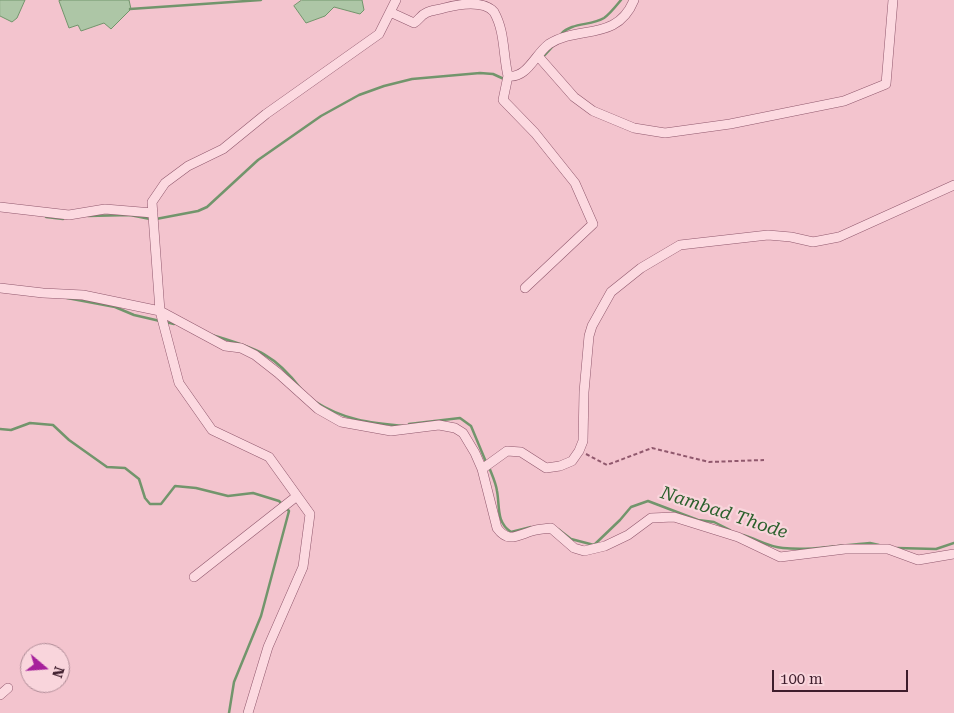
<!DOCTYPE html>
<html>
<head>
<meta charset="utf-8">
<style>
	body { margin:0 }
	#map { position:relative; width:954px; height:713px; overflow:hidden; background:#f3c4ce; font-family:"Roboto Serif",serif }
	canvas { display:block }
	.north { position:absolute; left:20px; top:643px; width:50px; height:50px; box-sizing:border-box; background:#f9d5dc; border:1px solid #ae8b96; border-radius:50%; rotate:108deg; font-size:14px; font-weight:700; line-height:20px; text-align:center; color:#3e1d2c }
	.north::after { content:''; display:block; margin:auto; width:18px; height:22px; background:#a6219b; clip-path:polygon(50% 0,100% 100%,50% 72%,0 100%) }
	.scale { position:absolute; left:772px; top:670px; width:136px; height:22px; box-sizing:border-box; border:2px solid #3e1d2c; border-top:0; padding-left:6px; font-size:15px; line-height:18px; white-space:nowrap; color:#3e1d2c; -webkit-text-stroke:4px #f9d5dc; paint-order:stroke }
</style>
</head>
<body>
<div id="map">
<canvas width="954" height="713"></canvas>
<div class="north">N</div>
<div class="scale">100 m</div>
</div>
<script>
const context = document.querySelector('canvas').getContext('2d');
context.lineJoin = 'round';
function fillPath(path, color) {
  context.fillStyle = color;
  context.fill(path, 'evenodd');
}
function trace(path, color, width, dash) {
  context.strokeStyle = color;
  context.lineWidth = width;
  context.lineCap = dash ? 'butt' : 'round';
  context.setLineDash(dash || []);
  context.stroke(path);
}
function write(font, color, halo, rows, align = 'center') {
  context.font = font + ' "Roboto Serif",serif';
  context.lineWidth = 4.5;
  context.setLineDash([]);
  context.textBaseline = 'middle';
  context.strokeStyle = halo;
  context.fillStyle = color;
  for (const [text, x, y, turn = 0] of rows) {
    context.save();
    context.translate(x, y);
    context.rotate((+turn || 0) * Math.PI / 180);
    context.textAlign = isNaN(turn) ? turn : align;
    if (halo) context.strokeText(text, 0, 0);
    context.fillText(text, 0, 0);
    context.restore();
  }
}
const water = new Path2D(`
	M 0,0 L 25,0 L 17,18 L 12,22 L 0,16 Z
	M 63,0 L 129,0 L 131,9 L 111,29 L 104,23 L 81,31 L 78,25 L 69,28 L 59,1 Z
	M 302,0 L 362,0 L 364,10 L 360,14 L 334,7 L 325,16 L 306,23 L 294,6 Z`);
const stream = new Path2D(`
	M 130,9 L 261,0
	M 561,34 C 572,22 591,26 604,18 C 610,14 616,6 621,0
	M 543,57 L 554,45
	M 88,216 L 130,215 L 150,219
	M 46,217 L 63,219
	M 156,219 L 198,211 L 207,207 L 258,160 L 321,116 L 359,95 L 384,86 L 412,79 L 480,73 L 493,74 L 504,79
	M 67,298 L 115,307 L 134,315 L 160,321
	M 166,322 L 174,324
	M 212,335 C 254,348 273,352 301,389
	M 314,401 C 344,420 369,423 404,426
	M 409,424 L 460,418 L 471,426 L 486,462
	M 0,429 L 11,430 L 30,423 L 53,425 L 69,440 L 107,467 L 125,468 L 139,479 L 145,498 L 150,504 L 161,504 L 175,486 L 196,488 L 228,496 L 253,493 L 279,501 L 289,511 L 261,616 L 234,682 L 229,713
	M 489,467 C 492,475 496,483 497,491 C 500,507 496,522 511,532 L 531,527
	M 558,529 L 571,539 L 594,545 L 620,520 L 631,507 L 648,501 L 698,520 L 714,522 L 730,530
	M 743,535 C 757,539 768,547 783,548 C 811,551 841,545 870,543 L 879,545
	M 897,548 L 936,549 L 954,543`);
const path = new Path2D(`
	M 586,454 L 607,465 L 652,448 L 709,462 L 764,460`);
const minor = new Path2D(`
	M 390,12 L 414,23 C 419,20 421,15 426,13 C 431,10 438,10 444,8 C 459,4 484,0 494,12 C 505,31 503,55 508,76 C 527,79 535,54 549,44 C 578,25 617,42 634,0
	M 538,56 L 574,97 L 593,111 L 634,128 L 665,133 L 730,124 L 844,101 L 886,84 L 893,0
	M 508,76 L 503,100 L 535,133 L 575,183 L 593,224 L 525,288
	M 0,207 L 69,215 L 105,209 L 153,213
	M 0,288 L 43,293 L 83,295 L 160,311 L 225,346 L 241,348 L 255,355 L 278,373 L 318,409 L 341,422 L 391,431 L 439,425 L 455,428 L 463,433 L 475,453 L 482,469 L 497,528 C 508,543 516,536 532,531 C 538,529 545,529 551,528 L 574,548 L 584,551 L 605,546 L 628,535 L 651,518 L 674,517 L 738,537 L 780,557 L 845,549 L 888,549 L 918,560 L 954,554
	M 482,469 L 507,451 L 521,452 L 546,468 L 560,466 L 572,461 L 579,451 L 583,441 L 584,392 L 589,336 L 592,326 L 611,292 L 641,268 L 680,245 L 768,235 L 791,237 L 813,242 L 839,237 L 954,185
	M 194,577 L 297,496
	M 0,695 L 8,688
	M 248,713 L 268,647 L 303,567 L 310,514 L 269,457 L 212,430 L 179,383 L 160,311 L 152,202 L 165,183 L 188,166 L 223,149 L 266,114 L 379,34 L 396,0`);
const waterNames = [
	["Nambad Thode",724,513,18]
];
fillPath(water, '#adc6a6');
trace(water, '#72956c', 1);
trace(stream, '#72956c', 2.5);
trace(minor, '#90586d', 10);
trace(path, '#90586d', 2, [4, 2.5]);
trace(minor, '#fcd9e0', 9);
write('italic 18px', '#2b602c', '#f9d5dc', waterNames);
</script>
</body>
</html>
